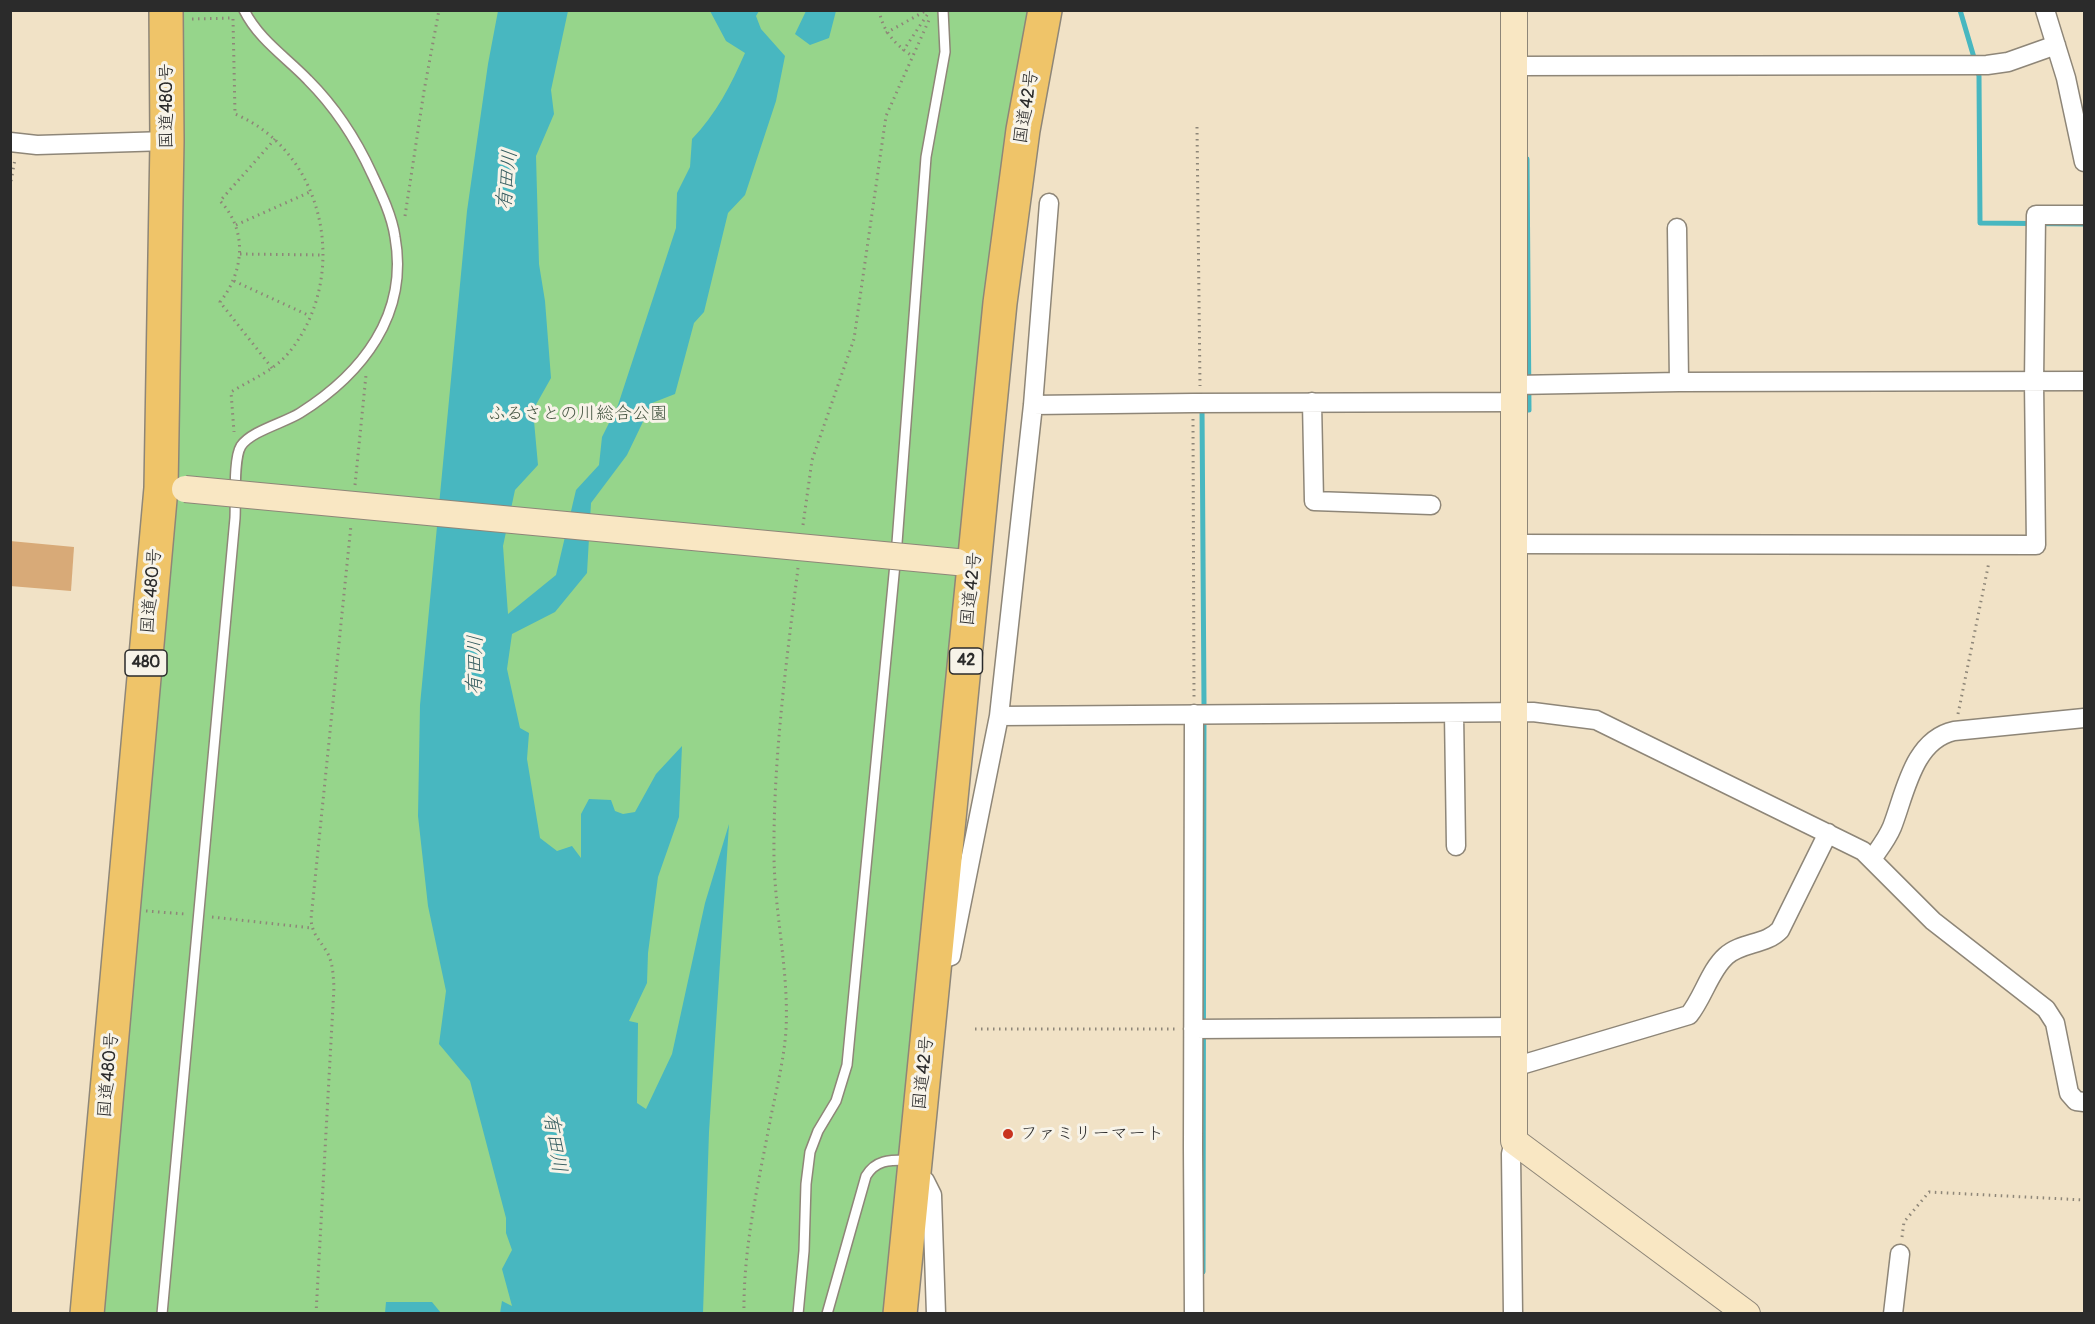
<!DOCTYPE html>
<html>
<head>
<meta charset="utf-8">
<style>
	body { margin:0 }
	#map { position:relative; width:2095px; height:1324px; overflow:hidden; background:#f1e2c6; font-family:Pangolin,sans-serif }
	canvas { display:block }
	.frame { position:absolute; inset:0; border:12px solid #2b2b2b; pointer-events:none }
</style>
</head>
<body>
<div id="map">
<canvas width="2095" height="1324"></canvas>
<div class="frame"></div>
</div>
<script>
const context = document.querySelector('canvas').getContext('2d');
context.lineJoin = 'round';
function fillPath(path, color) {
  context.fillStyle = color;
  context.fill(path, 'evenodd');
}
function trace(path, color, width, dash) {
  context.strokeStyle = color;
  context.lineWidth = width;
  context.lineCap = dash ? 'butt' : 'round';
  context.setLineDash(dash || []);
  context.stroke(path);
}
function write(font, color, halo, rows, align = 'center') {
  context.font = font + ' Pangolin,"Klee One",sans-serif';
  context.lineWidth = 6;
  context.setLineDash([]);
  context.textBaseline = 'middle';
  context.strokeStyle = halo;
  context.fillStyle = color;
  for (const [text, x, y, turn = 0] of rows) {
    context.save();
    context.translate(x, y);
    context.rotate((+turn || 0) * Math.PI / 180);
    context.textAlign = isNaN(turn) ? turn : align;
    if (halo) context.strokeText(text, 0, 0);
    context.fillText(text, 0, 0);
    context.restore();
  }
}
const green = new Path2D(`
	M 177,11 L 1040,11 L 895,1313 L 98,1314 Z`);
const water = new Path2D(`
	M 498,11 L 568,11 L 551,90 L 554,114 L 536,156 L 539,264 L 545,301 L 551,378 L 533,410 L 538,465 L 515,490 L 503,546 L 508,614 L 556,575 L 576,490 L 599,465 L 602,437 L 618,405 L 676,228 L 677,193 L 690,167 L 692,139 C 716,114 731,85 745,53 L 726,41 L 710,11 L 759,11 L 756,16 L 761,29 L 785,56 L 776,101 L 745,195 L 728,213 L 704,312 L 694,323 L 675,394 L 652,403 L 627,455 L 591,503 L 587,573 L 555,612 L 512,634 L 507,669 L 520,728 L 529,733 L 527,759 L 540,838 L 557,851 L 572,846 L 581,858 L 581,814 L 589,799 L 611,800 L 615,811 L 623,814 L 635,812 L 656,774 L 682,746 L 679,817 L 658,877 L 648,953 L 647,983 L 629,1021 L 638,1023 L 637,1103 L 646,1109 L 672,1054 L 705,903 L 729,824 L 709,1132 L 703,1313 L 500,1313 L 502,1301 L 512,1306 L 502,1269 L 512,1250 L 506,1233 L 506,1218 L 470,1081 L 439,1044 L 446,991 L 428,906 L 418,816 L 420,705 L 467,211 L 488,64 Z
	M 806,11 L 836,11 L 829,38 L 810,45 L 795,34 Z
	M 386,1302 L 432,1302 L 441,1313 L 385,1313 Z`);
const stream = new Path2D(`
	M 1960,10 L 1975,61
	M 1977,70 L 1979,76 L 1980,223 L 2084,224
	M 1522,410 L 1529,410 L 1527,159
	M 1203,1272 L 1204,704 L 1202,407 L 1204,407`);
const building = new Path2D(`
	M 10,541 L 74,547 L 71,591 L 10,586 Z`);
const path = new Path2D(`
	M 879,10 C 883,32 895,44 912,56
	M 192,19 L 233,18
	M 233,19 L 235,114 C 325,152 350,274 291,350 C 276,370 252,379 231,392 L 234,432
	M 886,33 L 927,10
	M 903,51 L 929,12
	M 1197,127 L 1200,386
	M 10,187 L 15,159
	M 405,216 L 424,91 L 439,10
	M 236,225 L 310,192
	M 240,254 L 323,255
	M 234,281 L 310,316
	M 272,368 L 220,302 C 244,272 248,230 220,201 L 275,139
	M 1193,419 L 1194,698
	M 355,485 L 366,375
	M 803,525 L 812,460 L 854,339 L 886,116 L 929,20
	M 1958,714 L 1989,562
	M 146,911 L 185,914
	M 212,917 L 312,928
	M 975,1029 L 1178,1029
	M 1902,1237 L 1904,1222 L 1929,1192 L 2084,1200
	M 316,1314 L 334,987 C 333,974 333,960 325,949 C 318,938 312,933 311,919 L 351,525
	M 744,1314 C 743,1246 759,1181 771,1116 C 777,1087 784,1059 786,1030 C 789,972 775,916 774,858 C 773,761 786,664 798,568`);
const lane = new Path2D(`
	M 162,1314 L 235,518 C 236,501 233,459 241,446 C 251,431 284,423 300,413 C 362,374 409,315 395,237 C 392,216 381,193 372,174 C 356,139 335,107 308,80 C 286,57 259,40 244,10
	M 798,1314 L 804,1251 L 806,1184 L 810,1152 L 818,1131 L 836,1101 L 847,1065 L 897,543 L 926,157 L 945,52 L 943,10
	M 827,1314 L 866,1176 C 876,1159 891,1160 909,1160`);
const street = new Path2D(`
	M 2045,10 L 2066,78 L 2084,162
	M 1514,66 L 1987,65 L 2008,62 L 2056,45
	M 10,142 L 37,145 L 167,141
	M 1677,228 L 1679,382
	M 1515,385 L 1679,382 L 2084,381
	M 1312,402 L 1314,501 L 1431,505
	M 1033,405 L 1193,403 L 1515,402
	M 1514,544 L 2036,545 L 2034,382 L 2036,215 L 2084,215
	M 1454,713 L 1456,846
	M 1194,714 L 1193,1147 L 1194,1314
	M 999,716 L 1533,712 L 1596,720 L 1863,851 L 1933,921 L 2046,1009 L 2055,1023 L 2069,1093 L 2076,1101 L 2084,1102
	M 1872,859 C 1879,849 1887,839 1892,827 C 1905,794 1913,740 1954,731 L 2084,718
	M 942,959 L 951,956 L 999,716 L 1033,405 L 1049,203
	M 1193,1029 L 1514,1027
	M 1514,1067 L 1689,1015 C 1703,998 1710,970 1726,956 C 1741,942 1766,945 1780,930 L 1828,833
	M 913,1178 L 925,1181 L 932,1195 L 936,1314
	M 1513,1314 L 1511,1154 L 1514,1141
	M 1893,1314 L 1900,1254`);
const secondary = new Path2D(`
	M 1514,10 L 1514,1141 L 1747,1314`);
const highway = new Path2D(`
	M 87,1314 L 161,488 L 167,141 L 166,10
	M 900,1314 L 1000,303 L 1023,130 L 1045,10`);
const secondaryBridge = new Path2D(`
	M 185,489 L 957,562`);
const markers = [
	[1008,1134,6,"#c8321e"]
];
const shields = [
	[966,661,33],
	[146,663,42]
];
const shieldNames = [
	["42",966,661],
	["480",146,663]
];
const streetNames = [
	["国道480号",167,106,-90],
	["国道42号",1027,107,-81],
	["国道42号",972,589,-84],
	["国道480号",152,591,-85],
	["国道42号",924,1073,-84],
	["国道480号",109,1075,-85]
];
const parkNames = [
	["ふるさとの川総合公園",578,414]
];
const poiNames = [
	["ファミリーマート",1020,1134]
];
const waterNames = [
	["有田川",508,180,-84],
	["有田川",476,665,-89],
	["有田川",554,1143,81]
];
fillPath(green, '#96d58b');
fillPath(water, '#48b7c0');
trace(stream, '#48b7c0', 5);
fillPath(building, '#d8aa78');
trace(lane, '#8e8678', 12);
trace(street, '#8e8678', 21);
trace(secondary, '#8e8678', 28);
trace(highway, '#8e8678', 36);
trace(path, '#8e8678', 3, [1.5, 4.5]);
trace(lane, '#fff', 9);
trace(street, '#fff', 18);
trace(secondary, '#f9e7c3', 26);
trace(highway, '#efc469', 33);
trace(secondaryBridge, '#8e8678', 28, []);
trace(secondaryBridge, '#f9e7c3', 26);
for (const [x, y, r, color] of markers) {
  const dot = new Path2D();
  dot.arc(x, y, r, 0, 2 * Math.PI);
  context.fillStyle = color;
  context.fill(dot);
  trace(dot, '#f7f3e8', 2);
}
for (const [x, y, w] of shields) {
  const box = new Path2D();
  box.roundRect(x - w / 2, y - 13, w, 26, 4.5);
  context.fillStyle = '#f7f3e8';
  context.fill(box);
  trace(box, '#2b2b2b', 1.5);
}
write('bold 16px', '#2b2b2b', null, shieldNames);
write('18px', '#2b2b2b', '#f7f3e8', streetNames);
write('18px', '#465643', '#f7f3e8', parkNames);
write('18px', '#2b2b2b', '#f7f3e8', poiNames, 'left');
write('italic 20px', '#355c5f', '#f7f3e8', waterNames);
</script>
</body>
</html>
